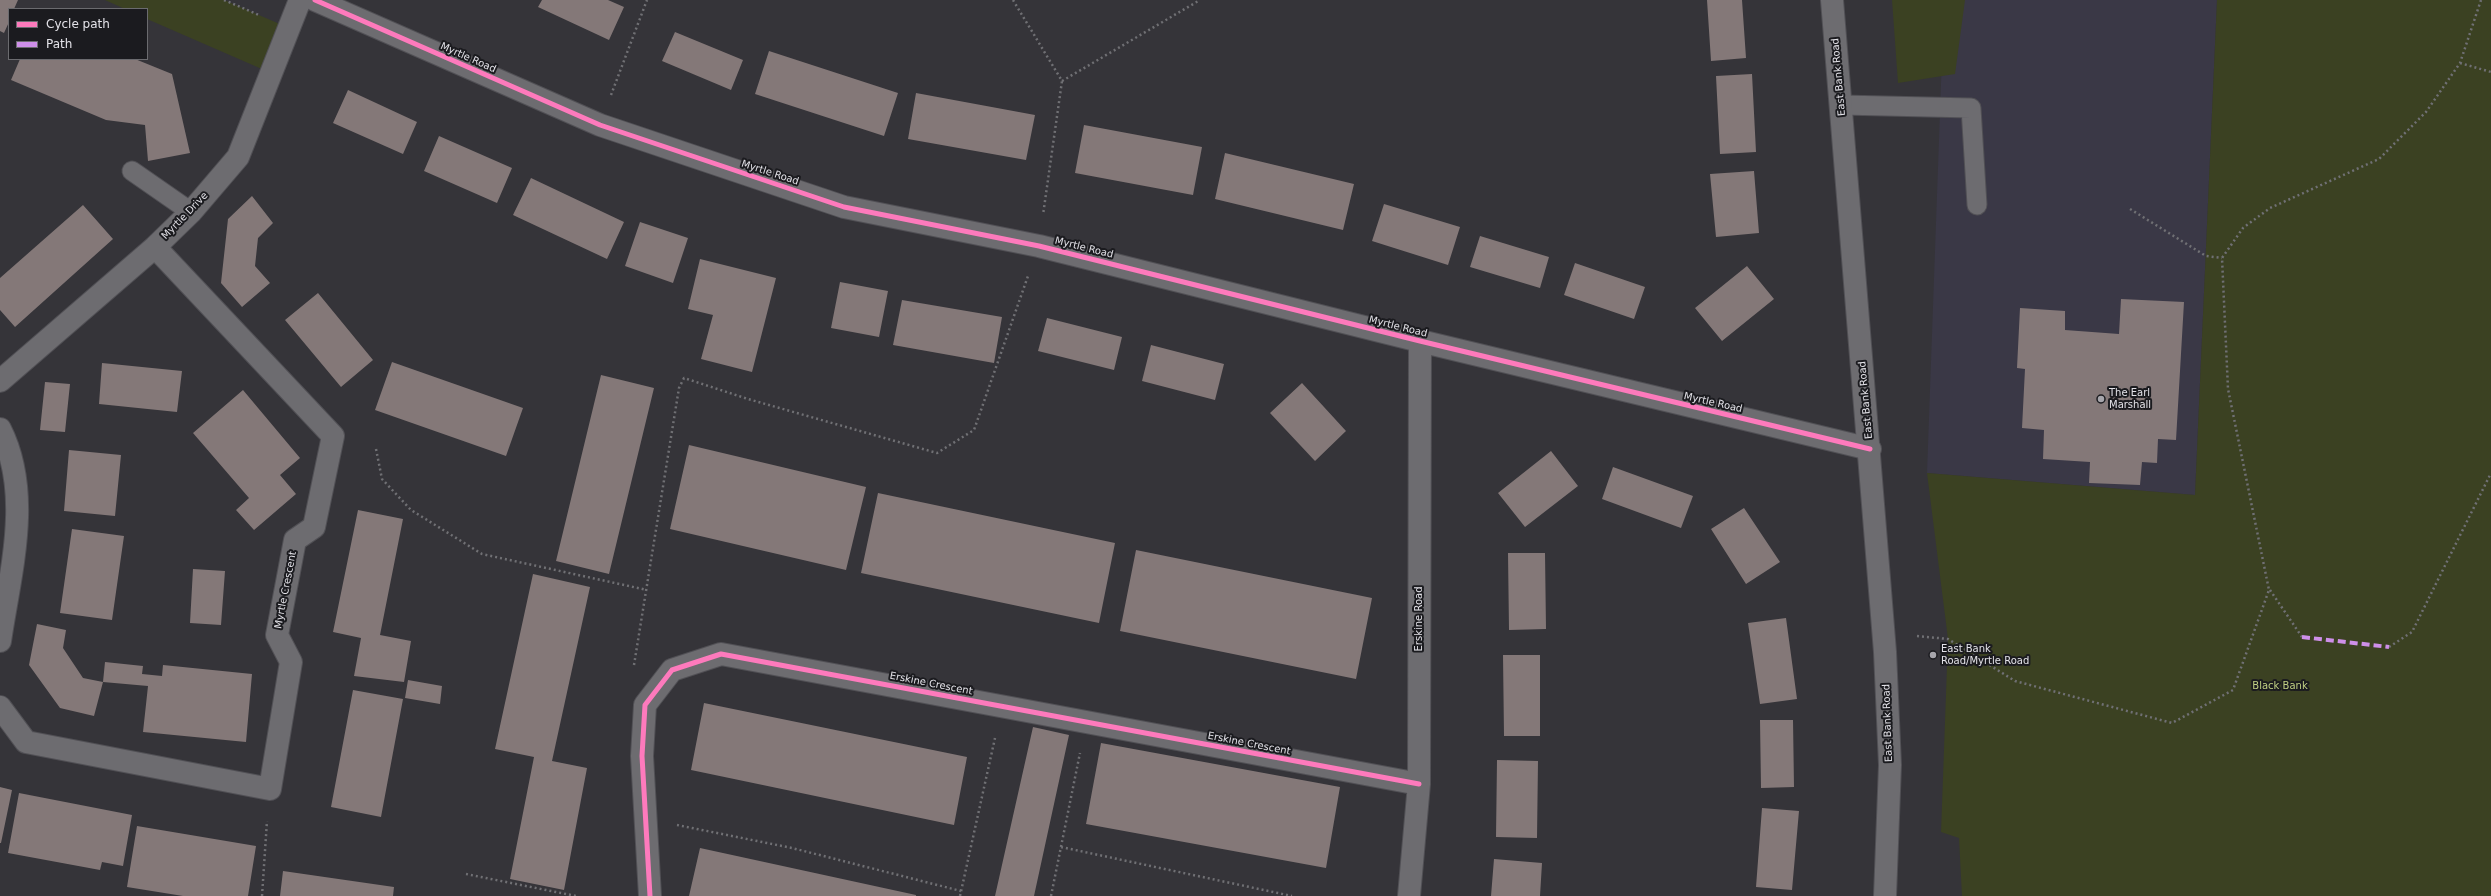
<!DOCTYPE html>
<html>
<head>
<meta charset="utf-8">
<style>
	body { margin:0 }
	#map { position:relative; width:2491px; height:896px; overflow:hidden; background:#353439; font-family:"DejaVu Sans",sans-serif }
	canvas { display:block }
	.legend { position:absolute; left:8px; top:8px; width:140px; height:52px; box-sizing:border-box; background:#1b1b1f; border:1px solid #6b6b6f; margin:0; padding:5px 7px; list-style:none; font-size:12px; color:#e3e2e8 }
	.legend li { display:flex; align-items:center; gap:8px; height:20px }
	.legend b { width:20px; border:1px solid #6b6b6f }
</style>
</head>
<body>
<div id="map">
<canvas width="2491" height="896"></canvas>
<ul class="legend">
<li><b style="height:5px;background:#fd7abc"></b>Cycle path</li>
<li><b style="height:5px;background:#ce8fe9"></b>Path</li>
</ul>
</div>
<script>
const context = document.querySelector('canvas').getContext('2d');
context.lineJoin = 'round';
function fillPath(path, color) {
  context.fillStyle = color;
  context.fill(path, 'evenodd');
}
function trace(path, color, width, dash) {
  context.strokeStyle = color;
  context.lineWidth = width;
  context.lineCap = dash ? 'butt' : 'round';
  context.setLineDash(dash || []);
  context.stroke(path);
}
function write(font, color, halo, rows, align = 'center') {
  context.font = font + ' "DejaVu Sans",sans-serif';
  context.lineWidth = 4;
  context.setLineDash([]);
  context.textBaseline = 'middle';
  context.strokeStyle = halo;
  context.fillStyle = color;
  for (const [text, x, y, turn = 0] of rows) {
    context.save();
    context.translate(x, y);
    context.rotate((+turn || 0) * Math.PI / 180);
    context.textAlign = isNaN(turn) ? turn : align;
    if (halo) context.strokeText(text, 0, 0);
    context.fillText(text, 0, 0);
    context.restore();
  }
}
const built = new Path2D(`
	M 1944,0 L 2217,0 L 2195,495 L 1927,473 Z`);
const green = new Path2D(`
	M 105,0 L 224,0 L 289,28 L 271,73 L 147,19 L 147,9 L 125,9 Z
	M 1892,0 L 1965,0 L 1955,74 L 1898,83 Z
	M 2217,0 L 2491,0 L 2491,896 L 1962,896 L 1959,838 L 1941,832 L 1948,639 L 1927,473 L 2195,495 Z`);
const building = new Path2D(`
	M 0,0 L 18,0 L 14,9 L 9,9 L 9,22 L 4,33 L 0,31 Z
	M 542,0 L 608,0 L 624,7 L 609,40 L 538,7 Z
	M 1707,0 L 1742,0 L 1746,58 L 1711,61 Z
	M 675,32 L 743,60 L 731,90 L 662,61 Z
	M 769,51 L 898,93 L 884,136 L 755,94 Z
	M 20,59 L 135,59 L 172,74 L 190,153 L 148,161 L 145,125 L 106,120 L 11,80 Z
	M 1752,74 L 1756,152 L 1720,154 L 1716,76 Z
	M 348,90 L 417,122 L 403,154 L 333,123 Z
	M 916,93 L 1035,115 L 1026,160 L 908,139 Z
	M 1084,125 L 1202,147 L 1193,195 L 1075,173 Z
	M 439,136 L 512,168 L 497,203 L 424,171 Z
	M 1225,153 L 1354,184 L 1343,230 L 1215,199 Z
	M 1754,171 L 1759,233 L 1716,237 L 1710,174 Z
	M 531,178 L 624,222 L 607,259 L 513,215 Z
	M 252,196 L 273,223 L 258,238 L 255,266 L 270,283 L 242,307 L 221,283 L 228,219 Z
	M 1384,204 L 1460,227 L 1448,265 L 1372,241 Z
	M 83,205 L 113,239 L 15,327 L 0,310 L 0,278 Z
	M 640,222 L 688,238 L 673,283 L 625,266 Z
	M 1480,236 L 1549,257 L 1540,288 L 1470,267 Z
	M 700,259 L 776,278 L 752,372 L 701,359 L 713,315 L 688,309 Z
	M 1575,263 L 1645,287 L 1634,319 L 1564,295 Z
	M 1747,266 L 1774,299 L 1722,341 L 1695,308 Z
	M 840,282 L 888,291 L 879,337 L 831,328 Z
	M 318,293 L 373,360 L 341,387 L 285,320 Z
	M 2121,299 L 2184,302 L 2176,440 L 2158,439 L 2157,463 L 2142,462 L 2140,485 L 2089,483 L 2090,462 L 2043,459 L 2044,430 L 2022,428 L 2025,369 L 2017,368 L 2020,308 L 2065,311 L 2065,330 L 2119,334 Z
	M 902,300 L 1002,317 L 994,363 L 893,345 Z
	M 1047,318 L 1122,337 L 1114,370 L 1038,351 Z
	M 1151,345 L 1224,364 L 1215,400 L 1142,381 Z
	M 392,362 L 523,408 L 506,456 L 375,410 Z
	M 102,363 L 182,371 L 177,412 L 99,404 Z
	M 601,375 L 654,388 L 609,574 L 556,561 Z
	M 45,382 L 70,384 L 65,432 L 40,430 Z
	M 1302,383 L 1346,431 L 1315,461 L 1270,413 Z
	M 243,390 L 300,458 L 280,475 L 296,494 L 254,530 L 236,510 L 249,498 L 193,433 Z
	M 689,445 L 866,487 L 846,570 L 670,529 Z
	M 69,450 L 121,455 L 115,516 L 64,511 Z
	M 1551,451 L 1578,486 L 1525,527 L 1498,493 Z
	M 1613,467 L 1693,496 L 1681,528 L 1602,499 Z
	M 878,493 L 1115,543 L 1099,623 L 861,573 Z
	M 1744,508 L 1780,562 L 1746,584 L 1711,529 Z
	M 358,510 L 403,519 L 380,635 L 411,641 L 404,682 L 354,676 L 361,638 L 333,632 Z
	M 72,529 L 124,536 L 112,620 L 60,613 Z
	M 1136,550 L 1372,598 L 1356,679 L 1120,631 Z
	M 1508,553 L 1545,553 L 1546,629 L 1509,630 Z
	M 193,569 L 225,571 L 221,625 L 190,623 Z
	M 533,574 L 590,587 L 552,761 L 587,768 L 564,890 L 510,879 L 534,757 L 495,749 Z
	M 1786,618 L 1797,699 L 1760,704 L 1748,623 Z
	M 37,624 L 66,630 L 63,648 L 83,678 L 103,682 L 105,662 L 143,666 L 142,674 L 162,676 L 163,665 L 252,674 L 246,742 L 143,732 L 148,686 L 103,682 L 94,716 L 60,708 L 29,665 Z
	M 1503,655 L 1540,655 L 1540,736 L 1504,736 Z
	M 408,680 L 442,686 L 440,704 L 405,698 Z
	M 353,690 L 403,699 L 381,817 L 331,807 Z
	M 704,703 L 967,757 L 954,825 L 691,770 Z
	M 1760,720 L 1793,720 L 1794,787 L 1761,788 Z
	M 1033,727 L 1069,735 L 1034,896 L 995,896 Z
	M 1101,743 L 1340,787 L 1326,868 L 1086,824 Z
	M 1497,760 L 1538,761 L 1537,838 L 1496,837 Z
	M 0,787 L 12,790 L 1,843 L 0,843 Z
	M 19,793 L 132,815 L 123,866 L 102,862 L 100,870 L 8,853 Z
	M 1762,808 L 1799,811 L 1792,890 L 1756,887 Z
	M 137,826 L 256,846 L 248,896 L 183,896 L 127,887 Z
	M 700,848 L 916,895 L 916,896 L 689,896 Z
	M 1494,859 L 1542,863 L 1540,896 L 1491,896 Z
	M 283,871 L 394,887 L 393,896 L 280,896 Z`);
const path = new Path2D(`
	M 224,0 L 259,15
	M 1013,0 L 1062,81 L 1043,215
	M 2460,63 L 2491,72
	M 1062,81 L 1200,0
	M 611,95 L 647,0
	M 2130,209 L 2206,256 L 2222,258
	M 376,449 L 382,479 L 411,510 L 482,554 L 647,590
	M 2270,590 L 2302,637
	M 1917,636 L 1948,639 L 2015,681 L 2172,723 L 2233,690 L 2269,590 L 2228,389 L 2222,258 L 2243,228 L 2270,208 L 2379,159 L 2426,112 L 2460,63 L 2481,0
	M 2389,647 L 2412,632 L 2491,473
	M 634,665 L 679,388 L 684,378 L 748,399 L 937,453 L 974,430 L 1028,276
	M 677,825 L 792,848 L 961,891
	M 1061,847 L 1292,896
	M 466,874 L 576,896
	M 262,896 L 267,821
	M 960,896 L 995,738
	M 1051,896 L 1080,753`);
const service = new Path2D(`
	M 1842,105 L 1971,108 L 1977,205
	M 132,171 L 191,212`);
const minor = new Path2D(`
	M 315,0 L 600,125 L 844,207 L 1039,246 L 1420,341 L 1870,449
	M 0,381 L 155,247 L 191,212 L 238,157 L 300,0
	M 0,429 C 33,494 10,573 0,641
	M 0,707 L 26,742 L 270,789 L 291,662 L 277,635 L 295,540 L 314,527 L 333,436 L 155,247
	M 650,896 L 642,756 L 645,705 L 672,670 L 721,654 L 1419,784
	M 1409,896 L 1419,784 L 1420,341`);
const tertiary = new Path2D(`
	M 1832,0 L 1885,652 L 1890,765 L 1885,896`);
const quiet = new Path2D(`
	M 2302,637 L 2389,647`);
const cycleway = new Path2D(`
	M 315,0 L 600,125 L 844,207 L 1039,246 L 1420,341 L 1870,449
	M 650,896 L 642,756 L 645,705 L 672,670 L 721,654 L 1419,784`);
const markers = [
	[2101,399,4,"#a6a5ab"],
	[1933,655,4,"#a6a5ab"]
];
const streetNames = [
	["Myrtle Road",468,58,24],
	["East Bank Road",1839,77,-95],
	["Myrtle Road",770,173,18],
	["Myrtle Drive",185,216,-46],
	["Myrtle Road",1084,248,14],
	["Myrtle Road",1398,327,14],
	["East Bank Road",1866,400,-95],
	["Myrtle Road",1713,403,13],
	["Myrtle Crescent",286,590,-79],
	["Erskine Road",1419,619,-90],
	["Erskine Crescent",931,684,11],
	["East Bank Road",1888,723,-92],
	["Erskine Crescent",1249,744,11]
];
const poiNames = [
	["The Earl",2109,393],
	["Marshall",2109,405],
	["East Bank",1941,649],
	["Road/Myrtle Road",1941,661]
];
const parkNames = [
	["Black Bank",2280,686]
];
fillPath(built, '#3a3846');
fillPath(green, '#3b4122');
fillPath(building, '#847878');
trace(service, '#515055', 21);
trace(minor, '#515055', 24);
trace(tertiary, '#515055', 24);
trace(path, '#707074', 2.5, [2, 3]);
trace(service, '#6d6c70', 19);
trace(minor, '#6d6c70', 22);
trace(tertiary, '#6d6c70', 22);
trace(quiet, '#ce8fe9', 4, [8, 4]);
trace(cycleway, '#fd7abc', 5);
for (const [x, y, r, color] of markers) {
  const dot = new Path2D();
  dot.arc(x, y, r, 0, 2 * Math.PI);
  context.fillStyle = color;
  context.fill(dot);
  trace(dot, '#1b1b1f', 1.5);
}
write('10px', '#e3e2e8', '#1b1b1f', streetNames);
write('10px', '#e3e2e8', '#1b1b1f', poiNames, 'left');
write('10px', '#c0cf82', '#1b1b1f', parkNames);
</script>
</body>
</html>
